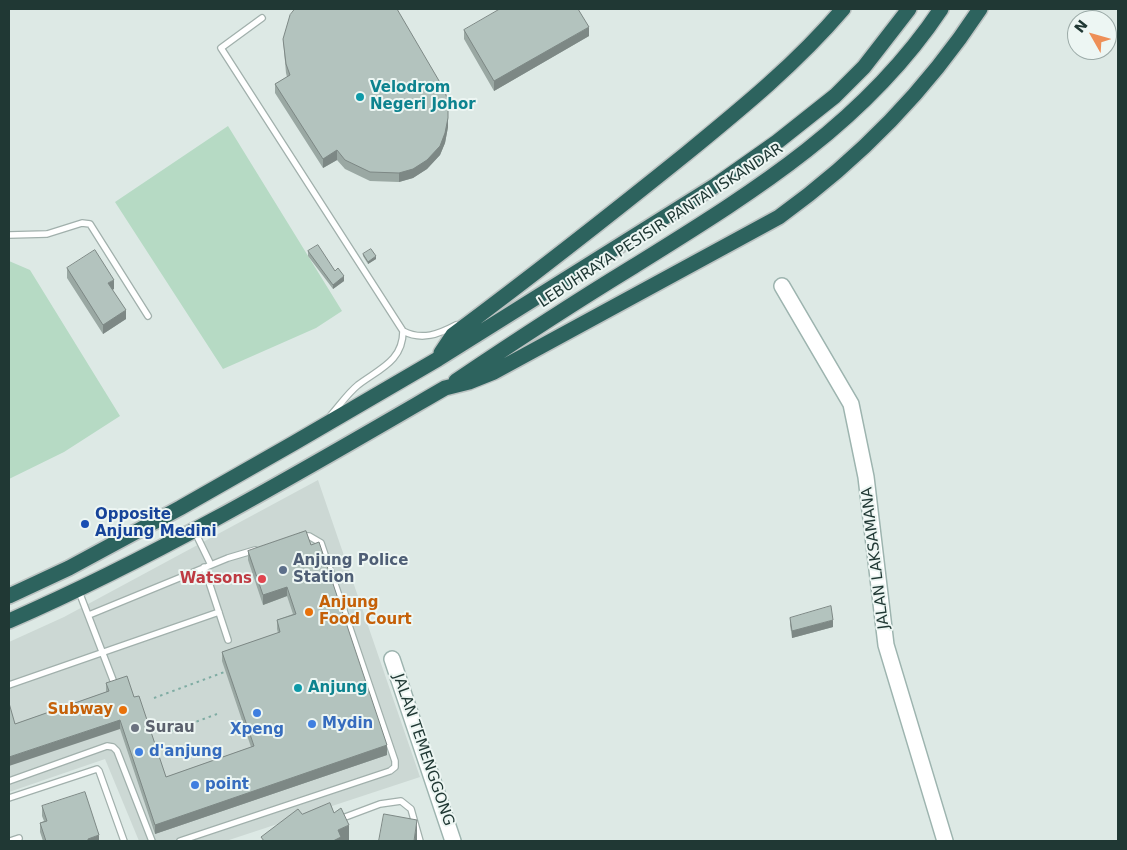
<!DOCTYPE html>
<html>
<head>
<meta charset="utf-8">
<style>
	body { margin:0 }
	#map { position:relative; width:1127px; height:850px; overflow:hidden; background:#dde9e5; font-family:"DejaVu Sans",sans-serif }
	canvas { display:block }
	.frame { position:absolute; inset:0; border:10px solid #203834; pointer-events:none }
	.north { position:absolute; left:1067px; top:10px; width:50px; height:50px; box-sizing:border-box; background:#edf6f3; border:1px solid #9baaa7; border-radius:50%; rotate:308deg; font-size:14px; font-weight:700; line-height:20px; text-align:center; color:#203834 }
	.north::after { content:''; display:block; margin:auto; width:18px; height:22px; background:#ee8f57; clip-path:polygon(50% 0,100% 100%,50% 72%,0 100%) }
</style>
</head>
<body>
<div id="map">
<canvas width="1127" height="850"></canvas>
<div class="frame"></div>
<div class="north">N</div>
</div>
<script>
const context = document.querySelector('canvas').getContext('2d');
context.lineJoin = 'round';
function fillPath(path, color) {
  context.fillStyle = color;
  context.fill(path, 'evenodd');
}
function trace(path, color, width, dash) {
  context.strokeStyle = color;
  context.lineWidth = width;
  context.lineCap = dash ? 'butt' : 'round';
  context.setLineDash(dash || []);
  context.stroke(path);
}
function write(font, color, halo, rows, align = 'center') {
  context.font = font + ' "DejaVu Sans",sans-serif';
  context.lineWidth = 4;
  context.setLineDash([]);
  context.textBaseline = 'middle';
  context.strokeStyle = halo;
  context.fillStyle = color;
  for (const [text, x, y, turn = 0] of rows) {
    context.save();
    context.translate(x, y);
    context.rotate((+turn || 0) * Math.PI / 180);
    context.textAlign = isNaN(turn) ? turn : align;
    if (halo) context.strokeText(text, 0, 0);
    context.fillText(text, 0, 0);
    context.restore();
  }
}
const built = new Path2D(`
	M 318,480 L 420,777 L 226,841 L 139,841 L 105,759 L 9,792 L 9,642 L 64,617 Z`);
const green = new Path2D(`
	M 228,126 L 342,311 L 316,328 L 223,369 L 115,202 Z
	M 9,261 L 30,270 L 120,416 L 64,452 L 9,479 Z`);
const path = new Path2D(`
	M 154,698 L 227,671
	M 166,733 L 217,714`);
const lane = new Path2D(`
	M 262,18 L 221,48 L 403,331 C 422,341 439,334 456,325
	M 9,235 L 47,234 L 82,223 L 90,224 L 148,316
	M 331,415 C 340,405 348,393 358,385 C 379,369 403,361 403,331
	M 194,530 L 211,565
	M 204,567 L 228,640
	M 78,589 L 113,680
	M 89,615 L 228,558 L 255,550
	M 9,685 L 219,612
	M 9,781 L 107,746 L 113,747 L 117,751 L 152,841
	M 9,798 L 97,769 L 99,771 L 124,841
	M 340,819 L 380,804 L 401,801 L 411,809 L 420,841
	M 10,841 L 19,838
	M 180,841 L 390,771 L 395,767 L 395,761 L 321,543 L 309,536 L 302,536`);
const secondary = new Path2D(`
	M 782,286 L 851,404 L 866,477 L 886,645 L 945,841
	M 392,659 L 453,841`);
const highway = new Path2D(`
	M 441,353 L 453,335 C 532,276 610,215 687,153 C 742,108 797,63 843,9
	M 456,381 C 514,342 572,304 631,268 C 748,195 863,126 941,9
	M 9,596 L 69,568 L 180,508 L 294,443 L 438,359 L 716,185 L 777,142 L 835,96 L 864,67 L 909,9
	M 9,621 C 160,555 302,471 445,388 L 469,382 L 494,372 L 779,217 C 858,160 926,91 980,9`);
const wall = new Path2D(`
	M 464,30 L 589,36 L 494,91 L 464,39 Z
	M 283,39 L 448,127 L 445,143 L 440,155 L 427,169 L 413,178 L 399,182 L 370,181 L 345,169 L 337,160 L 323,168 L 275,93 L 275,84 L 287,77 L 286,73 Z
	M 308,251 L 335,271 L 344,281 L 333,289 L 308,256 Z
	M 363,254 L 376,259 L 368,264 L 363,256 Z
	M 67,268 L 114,289 L 112,290 L 126,319 L 103,334 L 67,278 Z
	M 306,531 L 387,755 L 155,834 L 120,729 L 15,724 L 106,692 L 106,683 L 134,697 L 166,777 L 251,747 L 222,661 L 222,652 L 278,633 L 277,629 L 277,620 L 293,614 L 287,596 L 263,605 L 248,560 L 248,551 Z
	M 790,618 L 833,627 L 792,638 L 790,625 Z
	M 42,806 L 99,841 L 43,841 L 40,832 L 40,823 L 44,821 L 42,816 Z`);
const shadedWall = new Path2D(`
	M 589,27 L 589,36 L 494,91 L 494,81 Z
	M 448,103 L 448,127 L 445,143 L 440,155 L 427,169 L 413,178 L 399,182 L 399,173 Z
	M 337,150 L 337,160 L 323,168 L 323,159 Z
	M 376,256 L 376,259 L 368,264 L 368,262 Z
	M 344,276 L 344,281 L 333,289 L 333,285 Z
	M 114,280 L 114,289 L 108,292 L 108,283 Z
	M 126,310 L 126,319 L 103,334 L 103,325 Z
	M 287,587 L 287,596 L 263,605 L 263,595 Z
	M 833,620 L 833,627 L 792,638 L 792,631 Z
	M 120,720 L 120,729 L 9,766 L 9,757 Z
	M 387,745 L 387,755 L 155,834 L 155,825 Z
	M 417,820 L 417,841 L 414,841 Z
	M 349,825 L 349,841 L 333,841 L 338,830 Z
	M 99,835 L 99,841 L 88,841 L 88,839 Z`);
const building = new Path2D(`
	M 295,9 L 397,9 L 445,91 L 448,103 L 448,118 L 445,133 L 440,146 L 427,160 L 413,169 L 399,173 L 370,172 L 345,160 L 337,150 L 323,159 L 275,84 L 290,75 L 286,64 L 283,39 L 290,15 Z
	M 500,9 L 578,9 L 589,27 L 494,81 L 464,30 Z
	M 318,245 L 335,271 L 338,268 L 344,276 L 333,285 L 308,251 Z
	M 371,249 L 376,256 L 368,262 L 363,254 Z
	M 95,250 L 114,280 L 108,283 L 126,310 L 103,325 L 67,268 Z
	M 306,531 L 311,545 L 319,542 L 387,745 L 155,825 L 120,720 L 9,757 L 9,703 L 15,724 L 109,691 L 106,683 L 127,676 L 134,697 L 139,696 L 166,777 L 254,746 L 222,652 L 280,632 L 277,620 L 296,614 L 287,587 L 263,595 L 248,551 Z
	M 831,606 L 833,620 L 792,631 L 790,618 Z
	M 85,792 L 99,835 L 88,839 L 88,841 L 46,841 L 40,823 L 47,821 L 42,806 Z
	M 330,803 L 334,813 L 341,808 L 349,825 L 338,830 L 341,837 L 333,841 L 264,841 L 261,837 L 298,809 L 302,814 Z
	M 384,814 L 417,820 L 414,841 L 379,841 Z`);
const markers = [
	[360,97,5,"#0f9aa8"],
	[85,524,5,"#1a4fb4"],
	[283,570,5,"#5c6f8a"],
	[262,579,5,"#e0444e"],
	[309,612,5,"#e8710a"],
	[298,688,5,"#0f9aa8"],
	[123,710,5,"#e8710a"],
	[257,713,5,"#3f7fe0"],
	[312,724,5,"#3f7fe0"],
	[135,728,5,"#6b7280"],
	[139,752,5,"#3f7fe0"],
	[195,785,5,"#3f7fe0"]
];
const cultureNames = [
	["Velodrom",370,88],
	["Negeri Johor",370,105],
	["Anjung",308,688]
];
const streetNames = [
	["LEBUHRAYA PESISIR PANTAI ISKANDAR",661,226,-33],
	["JALAN LAKSAMANA",876,558,-97],
	["JALAN TEMENGGONG",423,750,71]
];
const transitNames = [
	["Opposite",95,515],
	["Anjung Medini",95,532]
];
const serviceNames = [
	["Anjung Police",293,561],
	["Station",293,578]
];
const healthNames = [
	["Watsons",252,579]
];
const foodNames = [
	["Anjung",319,603],
	["Food Court",319,620],
	["Subway",113,710,"right"]
];
const shopNames = [
	["Mydin",322,724],
	["Xpeng",257,730,"center"],
	["d'anjung",149,752],
	["point",205,785]
];
const worshipNames = [
	["Surau",145,728]
];
fillPath(built, '#ccd8d4');
fillPath(green, '#b6dac4');
trace(lane, '#a1b0ac', 8);
trace(secondary, '#9db4af', 18);
trace(highway, '#bcc3c2', 18);
trace(path, '#7faca3', 2, [2.5, 4]);
trace(lane, '#fff', 5.5);
trace(secondary, '#fff', 15);
trace(highway, '#2d635e', 15);
fillPath(wall, '#9aa8a3');
fillPath(shadedWall, '#7d8885');
fillPath(building, '#b3c3be');
trace(building, '#7d8885', 1);
for (const [x, y, r, color] of markers) {
  const dot = new Path2D();
  dot.arc(x, y, r, 0, 2 * Math.PI);
  context.fillStyle = color;
  context.fill(dot);
  trace(dot, '#edf6f3', 2);
}
write('bold 15px', '#0d838f', '#edf6f3', cultureNames, 'left');
write('15px', '#203834', '#edf6f3', streetNames);
write('bold 15px', '#164399', '#edf6f3', transitNames, 'left');
write('bold 15px', '#4e5e75', '#edf6f3', serviceNames, 'left');
write('bold 15px', '#be3a42', '#edf6f3', healthNames, 'right');
write('bold 15px', '#c56008', '#edf6f3', foodNames, 'left');
write('bold 15px', '#366cbe', '#edf6f3', shopNames, 'left');
write('bold 15px', '#5b616d', '#edf6f3', worshipNames, 'left');
</script>
</body>
</html>
